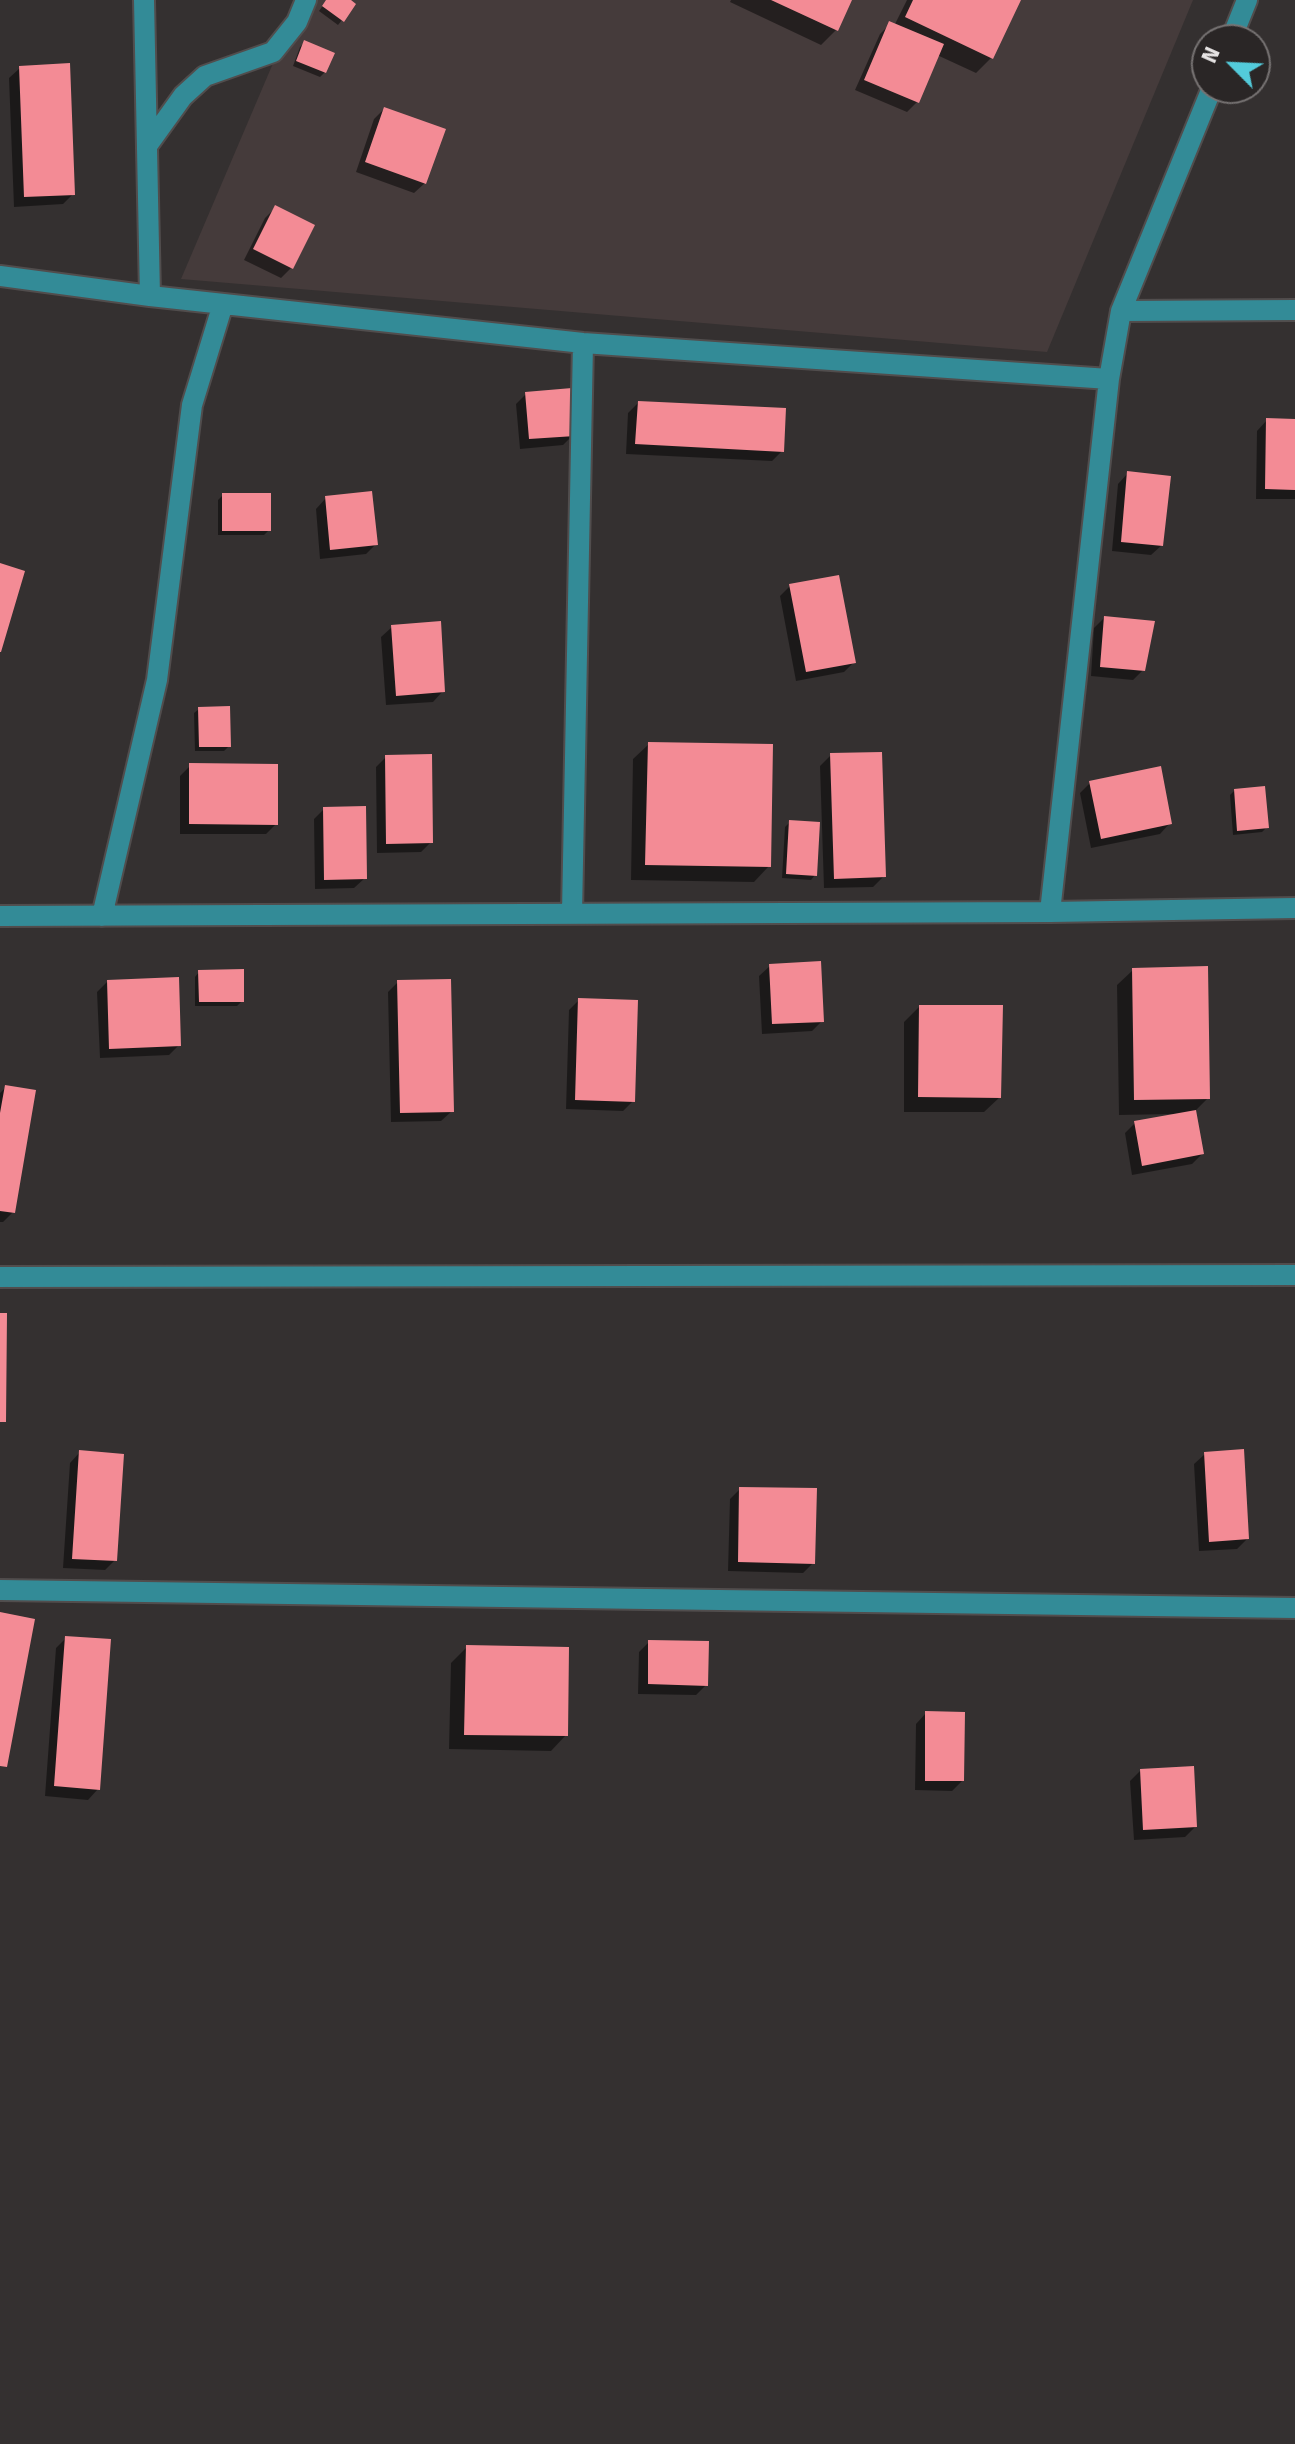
<!DOCTYPE html>
<html>
<head>
<meta charset="utf-8">
<style>
	body { margin:0 }
	#map { position:relative; width:1295px; height:2444px; overflow:hidden; background:#343030; font-family:"Fira Sans",sans-serif }
	canvas { display:block }
	.north { position:absolute; left:1191px; top:24px; width:80px; height:80px; box-sizing:border-box; background:#2a2626; border:2px solid #767272; border-radius:50%; rotate:294deg; font-size:22px; font-weight:700; line-height:32px; text-align:center; color:#e7e4e4 }
	.north::after { content:''; display:block; margin:auto; width:28px; height:36px; background:#53cbdb; clip-path:polygon(50% 0,100% 100%,50% 72%,0 100%) }
</style>
</head>
<body>
<div id="map">
<canvas width="1295" height="2444"></canvas>
<div class="north">N</div>
</div>
<script>
const context = document.querySelector('canvas').getContext('2d');
context.lineJoin = 'round';
function fillPath(path, color) {
  context.fillStyle = color;
  context.fill(path, 'evenodd');
}
function trace(path, color, width, dash) {
  context.strokeStyle = color;
  context.lineWidth = width;
  context.lineCap = dash ? 'butt' : 'round';
  context.setLineDash(dash || []);
  context.stroke(path);
}
const built = new Path2D(`
	M 300,0 L 1193,0 L 1047,352 L 181,279 Z`);
const shadow = new Path2D(`
	M 327,0 L 348,0 L 342,20 L 338,25 L 319,11 Z
	M 731,0 L 850,0 L 836,30 L 821,45 L 730,2 Z
	M 907,0 L 1018,0 L 991,58 L 976,73 L 937,55 L 917,102 L 907,112 L 855,90 L 880,34 L 890,24 L 894,26 Z
	M 304,43 L 325,72 L 320,77 L 293,66 L 300,47 Z
	M 20,68 L 73,194 L 63,204 L 14,207 L 9,78 Z
	M 384,109 L 425,183 L 414,193 L 356,172 L 374,119 Z
	M 275,208 L 291,268 L 281,278 L 244,260 L 265,218 Z
	M 526,394 L 573,435 L 563,445 L 520,449 L 516,404 Z
	M 638,403 L 782,451 L 772,461 L 626,454 L 628,413 Z
	M 1267,420 L 1295,421 L 1295,499 L 1256,499 L 1257,431 Z
	M 1128,473 L 1162,545 L 1151,555 L 1112,551 L 1118,484 Z
	M 223,495 L 269,530 L 264,535 L 218,535 L 218,500 Z
	M 326,498 L 376,544 L 366,554 L 320,559 L 316,509 Z
	M 790,586 L 854,662 L 844,672 L 796,681 L 780,596 Z
	M 1104,618 L 1143,670 L 1133,680 L 1091,676 L 1094,628 Z
	M 392,627 L 443,691 L 433,702 L 386,705 L 381,637 Z
	M 199,709 L 229,746 L 224,751 L 195,751 L 194,713 Z
	M 649,744 L 769,866 L 754,882 L 631,880 L 633,759 Z
	M 831,755 L 884,876 L 873,887 L 824,888 L 820,766 Z
	M 386,757 L 431,842 L 421,852 L 377,853 L 376,767 Z
	M 190,766 L 276,824 L 266,834 L 180,834 L 180,776 Z
	M 1090,783 L 1170,823 L 1160,834 L 1091,848 L 1080,793 Z
	M 1235,790 L 1267,827 L 1262,832 L 1233,835 L 1230,795 Z
	M 324,809 L 365,878 L 354,888 L 315,889 L 314,819 Z
	M 790,822 L 815,875 L 811,880 L 782,878 L 785,827 Z
	M 770,966 L 822,1021 L 812,1031 L 762,1034 L 759,976 Z
	M 1133,970 L 1208,1098 L 1194,1112 L 1202,1154 L 1192,1164 L 1132,1175 L 1125,1133 L 1135,1123 L 1174,1116 L 1174,1114 L 1119,1115 L 1117,985 Z
	M 199,972 L 242,1001 L 237,1006 L 195,1006 L 195,977 Z
	M 107,982 L 179,1045 L 169,1055 L 100,1058 L 97,992 Z
	M 398,982 L 452,1111 L 441,1121 L 391,1122 L 388,992 Z
	M 579,1000 L 633,1101 L 623,1111 L 566,1109 L 569,1010 Z
	M 919,1007 L 1000,1097 L 984,1112 L 904,1112 L 904,1022 Z
	M 6,1087 L 13,1212 L 3,1222 L 0,1222 L 0,1093 Z
	M 80,1452 L 115,1560 L 105,1570 L 63,1568 L 70,1463 Z
	M 1205,1454 L 1247,1539 L 1237,1549 L 1199,1551 L 1194,1464 Z
	M 740,1489 L 813,1563 L 803,1573 L 728,1571 L 730,1499 Z
	M 66,1638 L 98,1789 L 88,1800 L 45,1796 L 56,1648 Z
	M 649,1642 L 706,1685 L 696,1695 L 638,1694 L 639,1652 Z
	M 467,1647 L 566,1735 L 551,1751 L 449,1749 L 451,1663 Z
	M 926,1713 L 962,1781 L 952,1791 L 915,1790 L 916,1724 Z
	M 1140,1771 L 1195,1827 L 1185,1837 L 1134,1840 L 1130,1781 Z`);
const building = new Path2D(`
	M 326,0 L 351,0 L 356,4 L 344,22 L 322,6 Z
	M 771,0 L 852,0 L 838,31 Z
	M 913,0 L 1021,0 L 993,59 L 905,17 Z
	M 889,21 L 944,44 L 919,103 L 864,80 Z
	M 304,40 L 335,53 L 326,73 L 296,61 Z
	M 70,63 L 75,195 L 24,197 L 19,66 Z
	M 384,107 L 446,129 L 426,184 L 365,162 Z
	M 275,205 L 315,225 L 293,269 L 253,249 Z
	M 572,388 L 575,436 L 529,439 L 525,392 Z
	M 638,401 L 786,408 L 784,452 L 635,444 Z
	M 1266,418 L 1295,419 L 1295,490 L 1265,489 Z
	M 1127,471 L 1171,476 L 1163,546 L 1121,542 Z
	M 372,491 L 378,545 L 330,550 L 325,496 Z
	M 222,493 L 271,493 L 271,531 L 222,531 Z
	M 0,563 L 25,571 L 1,652 L 0,652 Z
	M 839,575 L 856,663 L 806,672 L 789,584 Z
	M 1104,616 L 1155,621 L 1145,671 L 1100,667 Z
	M 441,621 L 445,692 L 396,696 L 391,625 Z
	M 230,706 L 231,747 L 199,747 L 198,707 Z
	M 648,742 L 773,744 L 771,867 L 645,865 Z
	M 882,752 L 886,877 L 834,879 L 830,753 Z
	M 432,754 L 433,843 L 386,844 L 385,755 Z
	M 189,763 L 278,764 L 278,825 L 189,824 Z
	M 1161,766 L 1172,824 L 1101,839 L 1089,781 Z
	M 1265,786 L 1269,828 L 1237,831 L 1234,789 Z
	M 366,806 L 367,879 L 324,880 L 323,807 Z
	M 789,820 L 820,822 L 817,876 L 786,874 Z
	M 821,961 L 824,1022 L 772,1024 L 769,964 Z
	M 1208,966 L 1210,1099 L 1134,1100 L 1132,968 Z
	M 244,969 L 244,1002 L 199,1002 L 198,970 Z
	M 179,977 L 181,1046 L 109,1049 L 107,980 Z
	M 451,979 L 454,1112 L 400,1113 L 397,980 Z
	M 578,998 L 638,1000 L 635,1102 L 575,1100 Z
	M 919,1005 L 1003,1005 L 1001,1098 L 918,1097 Z
	M 5,1085 L 36,1090 L 15,1213 L 0,1211 L 0,1113 Z
	M 1196,1110 L 1204,1154 L 1142,1166 L 1134,1121 Z
	M 0,1313 L 7,1313 L 6,1422 L 0,1422 Z
	M 1244,1449 L 1249,1539 L 1209,1542 L 1204,1452 Z
	M 79,1450 L 124,1454 L 117,1561 L 72,1559 Z
	M 739,1487 L 817,1488 L 815,1564 L 738,1562 Z
	M 0,1612 L 35,1619 L 7,1767 L 0,1766 Z
	M 65,1636 L 111,1639 L 100,1790 L 54,1786 Z
	M 648,1640 L 709,1641 L 708,1686 L 648,1684 Z
	M 466,1645 L 569,1647 L 568,1736 L 464,1735 Z
	M 925,1711 L 965,1712 L 964,1781 L 925,1781 Z
	M 1194,1766 L 1197,1827 L 1143,1830 L 1140,1769 Z`);
const minor = new Path2D(`
	M 144,0 L 150,296
	M 1231,40 L 1247,0
	M 147,146 L 183,96 L 205,76 L 273,52 L 297,22 L 306,0
	M 0,276 L 150,296 L 583,343 L 1109,379
	M 1121,311 L 1295,310
	M 1050,912 L 1109,379 L 1121,311 L 1212,88
	M 572,913 L 583,343
	M 0,916 L 1050,912 L 1295,908
	M 102,916 L 157,680 L 192,405 L 223,304
	M 0,1277 L 1295,1275
	M 0,1590 L 1295,1608`);
fillPath(built, '#453b3b');
fillPath(shadow, '#0007');
fillPath(building, '#f38b95');
trace(minor, '#514d4d', 24);
trace(minor, '#338b97', 20);
</script>
</body>
</html>
